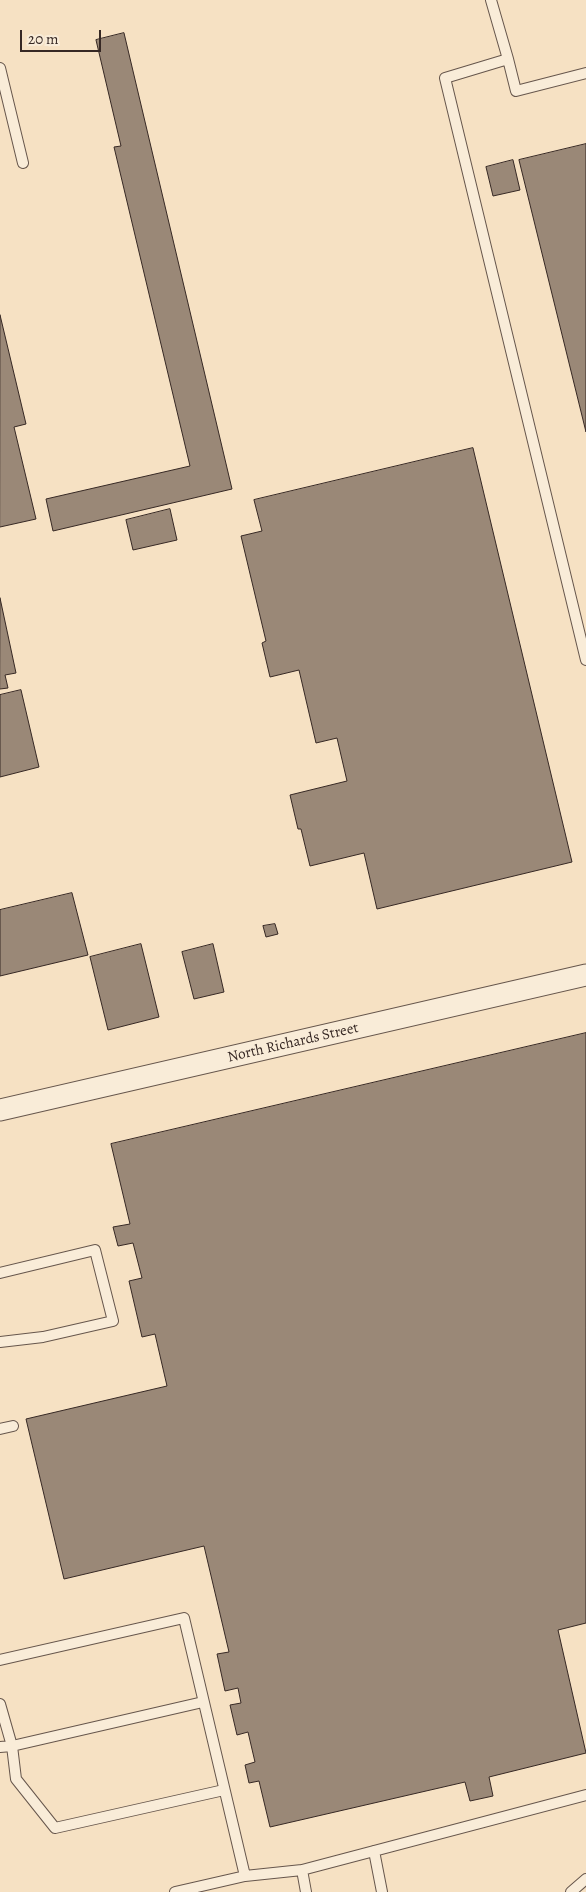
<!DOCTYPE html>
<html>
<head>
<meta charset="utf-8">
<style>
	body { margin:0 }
	#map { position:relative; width:586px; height:1892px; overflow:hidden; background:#f6e1c3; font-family:Alegreya,serif }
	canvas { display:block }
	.scale { position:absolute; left:20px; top:30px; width:81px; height:22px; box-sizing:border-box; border:2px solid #362824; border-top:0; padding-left:6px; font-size:15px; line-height:18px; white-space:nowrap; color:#362824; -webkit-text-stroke:4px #f9ecd8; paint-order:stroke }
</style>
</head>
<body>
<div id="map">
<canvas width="586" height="1892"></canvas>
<div class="scale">20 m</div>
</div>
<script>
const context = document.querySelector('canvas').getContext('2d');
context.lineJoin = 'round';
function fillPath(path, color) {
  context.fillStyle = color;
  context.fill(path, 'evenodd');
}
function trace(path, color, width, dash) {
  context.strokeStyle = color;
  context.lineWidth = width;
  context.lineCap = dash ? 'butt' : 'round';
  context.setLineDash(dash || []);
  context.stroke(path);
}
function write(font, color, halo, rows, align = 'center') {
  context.font = font + ' Alegreya,serif';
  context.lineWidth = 4.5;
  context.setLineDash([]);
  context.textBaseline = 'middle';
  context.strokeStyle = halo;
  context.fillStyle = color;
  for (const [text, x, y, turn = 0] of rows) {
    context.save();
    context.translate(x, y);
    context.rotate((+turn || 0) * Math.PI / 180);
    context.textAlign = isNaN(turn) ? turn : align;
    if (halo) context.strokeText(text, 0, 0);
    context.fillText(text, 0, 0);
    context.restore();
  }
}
const building = new Path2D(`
	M 124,33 L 232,489 L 53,531 L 46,499 L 190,466 L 114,147 L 121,146 L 96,40 Z
	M 586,144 L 586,432 L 519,160 Z
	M 513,160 L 520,190 L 493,196 L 486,167 Z
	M 0,315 L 26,424 L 14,427 L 36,519 L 0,527 Z
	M 473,448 L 572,862 L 377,909 L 364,853 L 310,866 L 301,829 L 298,829 L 290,795 L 347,781 L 337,738 L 316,743 L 299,670 L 270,677 L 262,643 L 266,641 L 241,536 L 262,531 L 254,500 Z
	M 170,509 L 177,540 L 133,550 L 126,520 Z
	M 0,598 L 16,673 L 5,675 L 8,688 L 0,689 Z
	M 21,690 L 39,767 L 0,777 L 0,695 Z
	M 72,893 L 88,955 L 0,976 L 0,910 Z
	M 275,924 L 278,934 L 266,937 L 263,926 Z
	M 141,944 L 159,1017 L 108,1030 L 90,957 Z
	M 213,944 L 224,992 L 194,999 L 182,952 Z
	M 586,1033 L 586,1623 L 558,1630 L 586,1753 L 489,1777 L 493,1796 L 470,1801 L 465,1782 L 270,1827 L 259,1781 L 249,1783 L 245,1765 L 255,1762 L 248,1732 L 237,1735 L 230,1705 L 241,1703 L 238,1688 L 225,1691 L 217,1654 L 229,1652 L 204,1546 L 64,1579 L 26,1419 L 167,1386 L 155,1334 L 142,1337 L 129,1281 L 142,1278 L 133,1243 L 118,1246 L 113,1227 L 130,1224 L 111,1144 Z`);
const lane = new Path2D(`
	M 491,0 L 508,59 L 445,78 L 586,660
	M 508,59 L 516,91 L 586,73
	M 0,68 L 23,163
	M 0,1273 L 95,1250 L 113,1321 L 43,1337 L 0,1342
	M 0,1429 L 13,1426
	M 0,1660 L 184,1618 L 245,1876 L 175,1892
	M 0,1704 L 12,1746 L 16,1779 L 55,1828 L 224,1790
	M 0,1747 L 12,1746 L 203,1702
	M 374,1851 L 382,1892
	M 302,1870 L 306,1892
	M 245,1876 L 302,1870 L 586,1795
	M 571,1892 L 586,1879`);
const street = new Path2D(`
	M 0,1110 L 586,975`);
const streetNames = [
	["North Richards Street",293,1043,-13]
];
fillPath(building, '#9a8877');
trace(building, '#362824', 1);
trace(lane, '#66564c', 12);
trace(street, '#66564c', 23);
trace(lane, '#f9ecd8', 10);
trace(street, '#f9ecd8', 21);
write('15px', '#362824', '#f9ecd8', streetNames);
</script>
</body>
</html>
